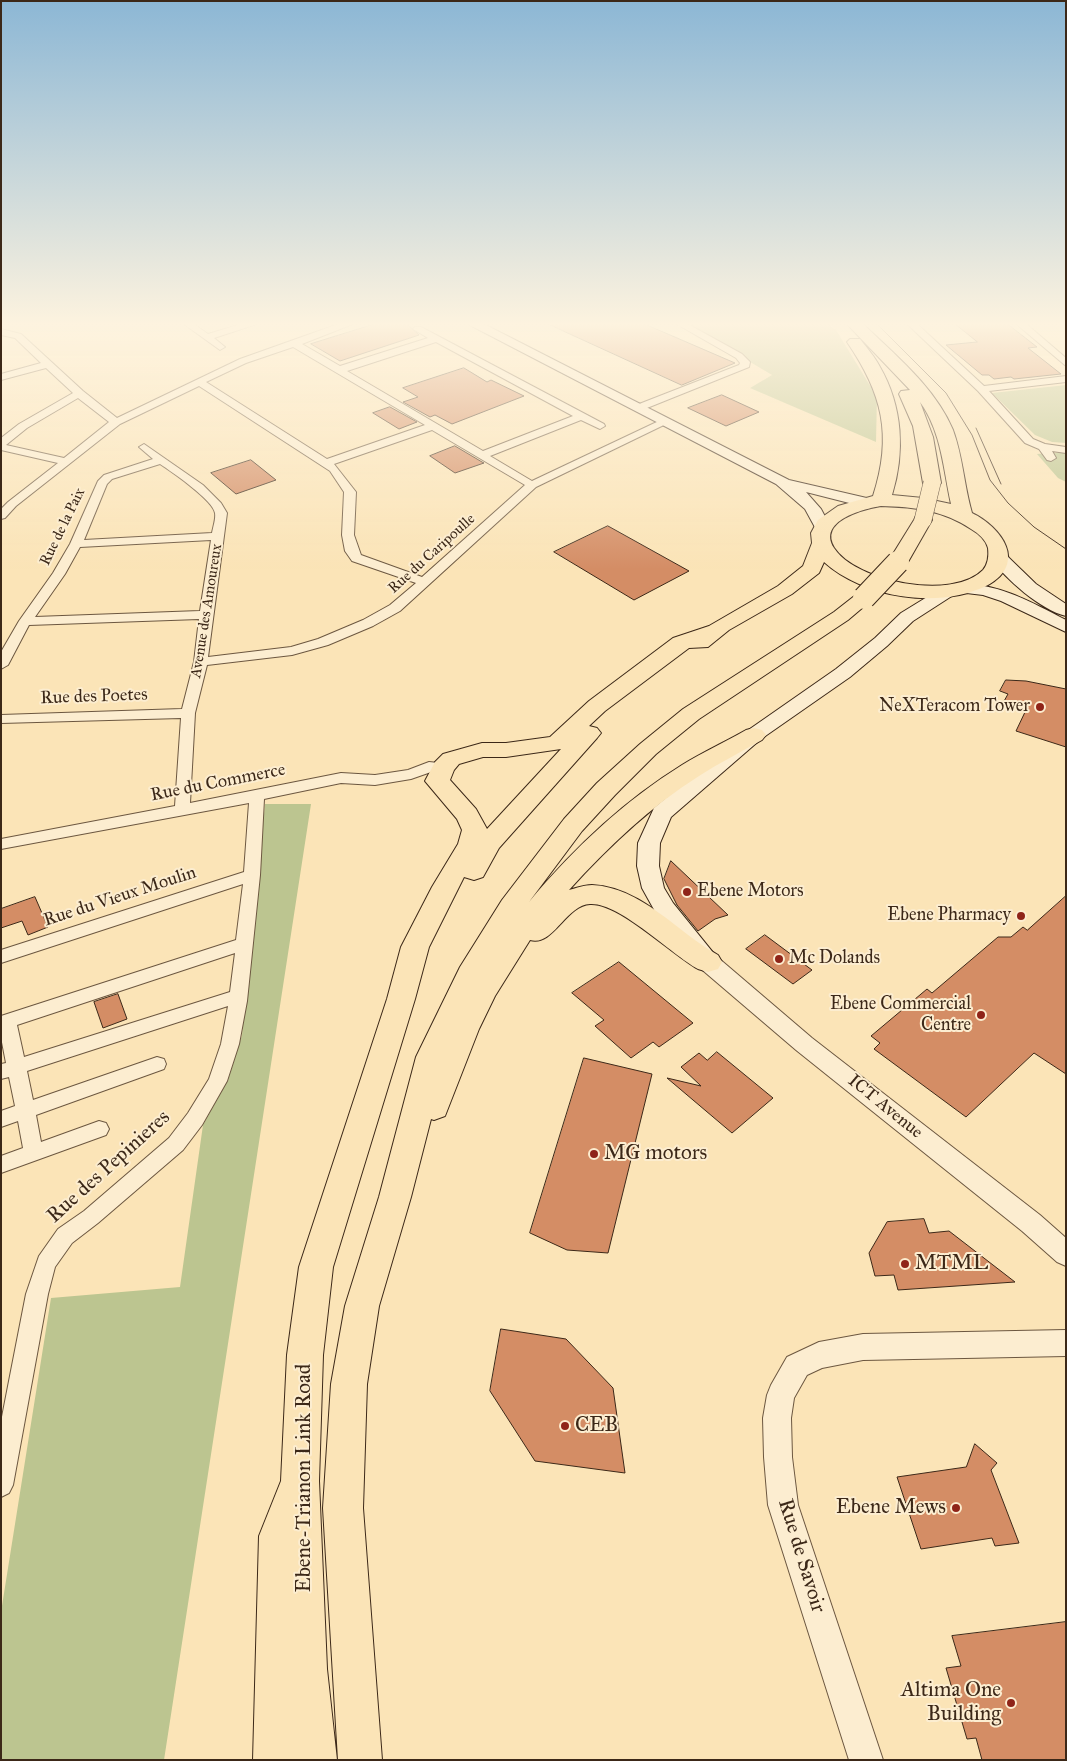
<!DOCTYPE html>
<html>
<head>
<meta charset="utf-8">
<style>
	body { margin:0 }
	#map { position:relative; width:1067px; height:1761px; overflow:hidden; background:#fbe4b7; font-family:"IM FELL Great Primer",serif }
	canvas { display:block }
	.frame { position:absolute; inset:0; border:2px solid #3c2818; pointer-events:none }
</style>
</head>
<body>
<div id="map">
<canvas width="1067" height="1761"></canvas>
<div class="frame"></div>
</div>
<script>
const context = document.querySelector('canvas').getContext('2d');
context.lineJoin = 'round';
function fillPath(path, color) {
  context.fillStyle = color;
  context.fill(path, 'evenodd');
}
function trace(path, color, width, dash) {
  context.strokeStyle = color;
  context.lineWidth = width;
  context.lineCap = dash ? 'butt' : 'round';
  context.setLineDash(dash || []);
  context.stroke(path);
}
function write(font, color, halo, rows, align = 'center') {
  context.font = font + ' "IM FELL Great Primer",serif';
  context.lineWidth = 4;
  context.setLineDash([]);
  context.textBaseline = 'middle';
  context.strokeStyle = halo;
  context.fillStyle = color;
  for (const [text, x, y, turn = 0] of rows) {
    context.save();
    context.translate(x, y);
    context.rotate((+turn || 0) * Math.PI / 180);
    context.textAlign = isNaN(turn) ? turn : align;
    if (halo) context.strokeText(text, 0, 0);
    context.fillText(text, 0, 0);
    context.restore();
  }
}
const green = new Path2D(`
	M 683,322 L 825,322 L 836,330 L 877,397 L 876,442 L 750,388 L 772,375 Z
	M 1066,385 L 1066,443 L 1052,442 L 1035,435 L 992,393 Z
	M 1066,452 L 1066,482 L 1058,478 L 1037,454 Z
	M 265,804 L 311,804 L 164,1760 L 1,1760 L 1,1612 L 51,1298 L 180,1287 L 203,1125 L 228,1080 L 242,1035 Z`);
const building = new Path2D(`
	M 381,322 L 405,322 L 419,335 L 340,361 L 311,344 Z
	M 544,322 L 640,322 L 735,363 L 682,385 Z
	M 953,322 L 1005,322 L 1037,347 L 1028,348 L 1061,374 L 1014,379 L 1011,377 L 994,379 L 989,375 L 982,375 L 946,345 L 977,342 Z
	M 464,368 L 487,382 L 491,380 L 524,396 L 452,424 L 435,415 L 430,417 L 403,402 L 418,397 L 403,388 Z
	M 722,395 L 759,412 L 726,426 L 688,408 Z
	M 390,407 L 417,422 L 399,429 L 373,413 Z
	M 455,446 L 482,462 L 484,463 L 455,473 L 430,456 Z
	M 251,460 L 276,480 L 236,494 L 211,473 Z
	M 608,526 L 689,571 L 634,600 L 554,552 Z
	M 1006,680 L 1026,681 L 1066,689 L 1066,747 L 1016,731 L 1026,710 L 1003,703 L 1008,694 L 1000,691 Z
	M 671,861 L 728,915 L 715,919 L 698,931 L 677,905 L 664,879 Z
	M 1066,896 L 1066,1074 L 1034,1053 L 966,1117 L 874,1049 L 880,1043 L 871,1036 L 927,989 L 932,993 L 998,937 L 1011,937 L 1023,927 L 1027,930 Z
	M 35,897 L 48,927 L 28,935 L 22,921 L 1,928 L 1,909 Z
	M 765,935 L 812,970 L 793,984 L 746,949 Z
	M 619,962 L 693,1023 L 659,1047 L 653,1042 L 631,1058 L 595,1026 L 604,1020 L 572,993 Z
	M 118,994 L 127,1019 L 103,1028 L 94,1002 Z
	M 717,1052 L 773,1098 L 732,1133 L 667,1078 L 701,1086 L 681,1067 L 699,1053 L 707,1060 Z
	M 584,1058 L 652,1074 L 608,1253 L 567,1250 L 530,1233 Z
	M 924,1219 L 929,1233 L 949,1231 L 1015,1282 L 898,1290 L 894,1275 L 875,1276 L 869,1253 L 887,1222 Z
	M 501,1329 L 566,1339 L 613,1388 L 625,1473 L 535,1461 L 490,1391 Z
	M 975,1444 L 997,1463 L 991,1470 L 1019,1543 L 995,1546 L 992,1538 L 921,1549 L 897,1477 L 966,1467 Z
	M 1066,1622 L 1066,1760 L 982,1760 L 976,1738 L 967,1739 L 946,1668 L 961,1666 L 952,1636 Z`);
const minor = new Path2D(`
	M 181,322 L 191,322 L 208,334 L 248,322 L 263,322 L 214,338 L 225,347 L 220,350 Z
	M 344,322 L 358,322 L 302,344 L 340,366 L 428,338 L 413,329 L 415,327 L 421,327 L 604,424 L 605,426 L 600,429 L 581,420 L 490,456 L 532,481 L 661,420 L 669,420 L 670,422 L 536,487 L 400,611 L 373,626 L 328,645 L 292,655 L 207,665 L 195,713 L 190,803 L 341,773 L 375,775 L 408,770 L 429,762 L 448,764 L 450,767 L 448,770 L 431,772 L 411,779 L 375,785 L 341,783 L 264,799 L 260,875 L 247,1001 L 239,1044 L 227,1081 L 202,1125 L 183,1150 L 98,1223 L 72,1243 L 55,1267 L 48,1294 L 13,1485 L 9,1493 L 1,1497 L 1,1422 L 26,1294 L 39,1256 L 58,1229 L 84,1211 L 169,1138 L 188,1113 L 209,1079 L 221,1044 L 228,1006 L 27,1071 L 33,1100 L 157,1057 L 164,1059 L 166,1064 L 164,1069 L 36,1115 L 41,1142 L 99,1121 L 106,1123 L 109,1129 L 106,1135 L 1,1173 L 1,1156 L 23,1148 L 18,1121 L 1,1127 L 1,1111 L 15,1106 L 9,1077 L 1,1079 L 1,1064 L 6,1063 L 1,1037 L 1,1016 L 236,940 L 243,884 L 1,963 L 1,950 L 244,872 L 249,803 L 1,849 L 1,839 L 175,806 L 181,718 L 1,723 L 1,715 L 182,709 L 194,662 L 199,619 L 29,625 L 8,665 L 1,669 L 1,652 L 19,621 L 53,573 L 70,544 L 98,481 L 104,475 L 153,459 L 139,447 L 144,444 L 203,485 L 221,503 L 227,513 L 208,657 L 291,647 L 318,639 L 363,620 L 390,605 L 416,583 L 352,561 L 345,551 L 342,535 L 344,492 L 330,471 L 199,386 L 120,424 L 16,506 L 5,518 L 1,519 L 1,509 L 8,502 L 58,463 L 1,450 L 1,438 L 19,424 L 73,393 L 46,368 L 1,380 L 1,374 L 41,363 L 15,338 L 1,335 L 1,329 L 21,334 L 83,391 L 117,418 L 240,359 ZM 436,342 L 573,416 L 483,451 L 347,371 ZM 293,347 L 425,425 L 327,459 L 206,382 L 246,363 ZM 78,398 L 109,422 L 64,458 L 6,445 L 27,428 ZM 432,430 L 525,485 L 422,577 L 361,555 L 354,535 L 356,492 L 334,464 ZM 160,464 C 172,472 213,500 215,513 C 216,519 213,527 212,533 L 84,540 L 107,484 L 112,479 ZM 211,540 L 200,611 L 35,617 L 65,574 L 80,547 ZM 235,953 L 230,992 L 24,1057 L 17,1025 Z
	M 673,322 L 684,322 L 742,354 L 750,362 L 749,367 L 642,410 L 634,410 L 633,408 L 634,406 L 739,365 L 740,363 L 736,358 Z
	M 905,322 L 915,322 L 984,386 L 1066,376 L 1066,382 L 989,391 L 1033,439 L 1045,444 L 1066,447 L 1066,453 L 1052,451 L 1056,458 L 1051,461 L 1047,460 L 1039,449 L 1025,443 L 978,391 Z
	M 1014,322 L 1024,322 L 1066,358 L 1066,366 Z`);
const tertiary = new Path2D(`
	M 708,954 L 716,956 L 812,1038 L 1040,1215 L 1066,1238 L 1066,1266 L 1057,1262 L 1022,1231 L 796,1050 L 700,968 L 697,962 L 700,956 Z
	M 1066,1330 L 1066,1356 L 863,1360 L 822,1368 L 807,1375 L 794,1398 L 791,1418 L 792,1457 L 798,1505 L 883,1760 L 849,1760 L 768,1505 L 764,1457 L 763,1418 L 767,1395 L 771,1385 L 787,1357 L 819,1342 L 863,1334 Z`);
const secondary = new Path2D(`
	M 464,322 L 480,322 L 789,480 L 871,499 L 873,502 L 871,505 L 865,507 L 806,492 L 821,509 L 831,528 L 829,531 L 817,531 L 805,509 L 776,484 Z
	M 999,553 L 1005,554 L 1036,584 L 1066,604 L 1066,616 C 1041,610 1005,579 991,558 L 993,554 Z
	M 962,583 C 1004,586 1029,601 1066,620 L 1066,632 L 1001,601 L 983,595 L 958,592 L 913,621 L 887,646 L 850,677 L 761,739 L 671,817 L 660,843 L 659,866 L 664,888 L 673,903 L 715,955 L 711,961 L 703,964 L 695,961 L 657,915 L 642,888 L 637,866 L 638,843 L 654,808 L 747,731 L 836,669 L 875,638 L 901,613 L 945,586 Z`);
const primary = new Path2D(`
	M 845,322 L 861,322 C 894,354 935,387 953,430 C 963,457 964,486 972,513 C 1001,527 1028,563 988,585 C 939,610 864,598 824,562 L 819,573 L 792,594 L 729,630 L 708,647 L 689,648 L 605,711 L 589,726 L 597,728 L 601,733 L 597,738 L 499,848 L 483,877 L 474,880 L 464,877 L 429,947 L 415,999 L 333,1267 L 323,1355 L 319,1481 L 327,1669 L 337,1760 L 253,1760 L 259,1536 L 281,1481 L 287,1355 L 299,1267 L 387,999 L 401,947 L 432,887 L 458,844 L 462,830 L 457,819 L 425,781 L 435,762 L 443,754 L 482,743 L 506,743 L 550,737 L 589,701 L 673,638 L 709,626 L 778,586 L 803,566 L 812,543 L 811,533 L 818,520 L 838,506 L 873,496 C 893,435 882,393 847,342 L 850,339 L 860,339 C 867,348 875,357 880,367 C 903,407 905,453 892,495 L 923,498 L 951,504 C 943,468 942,433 920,402 L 933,437 L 941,483 L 938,487 L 932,488 L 926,487 L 923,483 L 913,426 L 899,394 L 901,391 L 910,390 ZM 881,506 C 914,507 943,510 971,529 C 978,533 986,540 988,548 C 989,556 988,564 983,570 C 953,601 856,582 834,548 C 817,521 863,509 881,506 ZM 561,749 L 487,829 L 476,809 L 450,780 L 454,770 L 459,764 L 483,757 L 506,757 Z
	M 923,514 L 930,516 L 932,520 L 908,562 L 905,566 L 898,568 L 891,566 L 888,562 L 914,520 L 916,516 Z
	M 864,592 L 871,594 L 874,598 L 848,620 L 699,719 L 656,754 L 615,795 L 582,831 L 529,902 C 573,849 624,801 682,765 C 703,752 725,742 746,730 L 754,728 L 762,730 L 766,735 L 762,740 C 741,752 719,763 699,776 C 650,807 608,847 569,890 C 576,888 585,885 592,885 C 641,887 677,932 718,955 L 722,962 L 718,969 L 708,972 L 698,969 C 671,954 619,902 590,904 C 566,905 553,947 530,940 L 495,996 L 479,1029 L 445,1116 L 434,1120 L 431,1119 L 411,1197 L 379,1306 L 367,1384 L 363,1508 L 382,1760 L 338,1760 L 323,1508 L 331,1384 L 345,1306 L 379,1197 L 416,1057 L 460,967 L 502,900 L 564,819 L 597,783 L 640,744 L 683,709 L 834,612 L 857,594 Z`);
const tram = new Path2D(`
	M 875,322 L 946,393 L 972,435 L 990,480 L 1008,503 L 1034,527 L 1066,549
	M 976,428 L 1001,484`);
const primaryBridgeFar1 = new Path2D(`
	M 923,520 L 932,483`);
const primaryBridge = new Path2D(`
	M 864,598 L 898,562`);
const markers = [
	[1040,707,5,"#8f2418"],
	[687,892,5,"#8f2418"],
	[1021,916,5,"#8f2418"],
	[779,959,5,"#8f2418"],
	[981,1015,5,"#8f2418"],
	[594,1154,5,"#8f2418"],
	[905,1264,5,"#8f2418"],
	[565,1426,5,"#8f2418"],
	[956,1508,5,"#8f2418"],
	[1011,1703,5,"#8f2418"]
];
const farStreetnames = [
	["Rue de la Paix",63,527,-64],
	["Rue du Caripoulle",432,554,-42],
	["Avenue des Amoureux",207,611,-81]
];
const streetNames = [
	["Rue des Poetes",94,697,-2],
	["Rue du Commerce",218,783,-11],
	["Rue du Vieux Moulin",120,897,-18],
	["ICT Avenue",885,1107,39]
];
const poiNames = [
	["NeXTeracom Tower",1030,707],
	["Ebene Motors",697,892,"left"],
	["Ebene Pharmacy",1011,916],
	["Mc Dolands",789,959,"left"],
	["Ebene Commercial",971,1005],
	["Centre",971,1026]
];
const nearPoinames = [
	["MG motors",604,1154],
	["MTML",915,1264],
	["CEB",575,1426],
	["Ebene Mews",946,1508,"right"],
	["Altima One",1001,1691,"right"],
	["Building",1001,1715,"right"]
];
const nearStreetnames = [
	["Rue des Pepinieres",109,1167,-42],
	["Ebene-Trianon Link Road",305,1478,-90],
	["Rue de Savoir",801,1556,73]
];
fillPath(green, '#bcc590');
fillPath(building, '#d48d65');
trace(building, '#3c2818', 1);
trace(minor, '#6c5740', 2);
trace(tertiary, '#6c5740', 2);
trace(secondary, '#3c2818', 2);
trace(primary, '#3c2818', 2);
fillPath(minor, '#fcedd0');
fillPath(tertiary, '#fcedd0');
fillPath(secondary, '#fcedd0');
fillPath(primary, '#fbe4b7');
trace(tram, '#3c2818', 1);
trace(primaryBridgeFar1, '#3c2818', 18, []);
trace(primaryBridge, '#3c2818', 24, []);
trace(primaryBridgeFar1, '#fbe4b7', 17);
trace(primaryBridge, '#fbe4b7', 22);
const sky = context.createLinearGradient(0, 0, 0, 569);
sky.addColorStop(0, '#8cb7d5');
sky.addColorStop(0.57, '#fdf3df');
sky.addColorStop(1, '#fdf3df00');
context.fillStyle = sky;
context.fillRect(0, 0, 1067, 569);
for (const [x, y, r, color] of markers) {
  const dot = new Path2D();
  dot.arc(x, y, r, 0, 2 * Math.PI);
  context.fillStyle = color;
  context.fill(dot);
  trace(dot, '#fcedd0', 2);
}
write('15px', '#3c2818', '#fcedd0', farStreetnames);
write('18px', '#3c2818', '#fcedd0', streetNames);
write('18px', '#3c2818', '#fcedd0', poiNames, 'right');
write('21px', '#3c2818', '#fcedd0', nearPoinames, 'left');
write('21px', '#3c2818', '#fcedd0', nearStreetnames);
</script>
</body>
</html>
